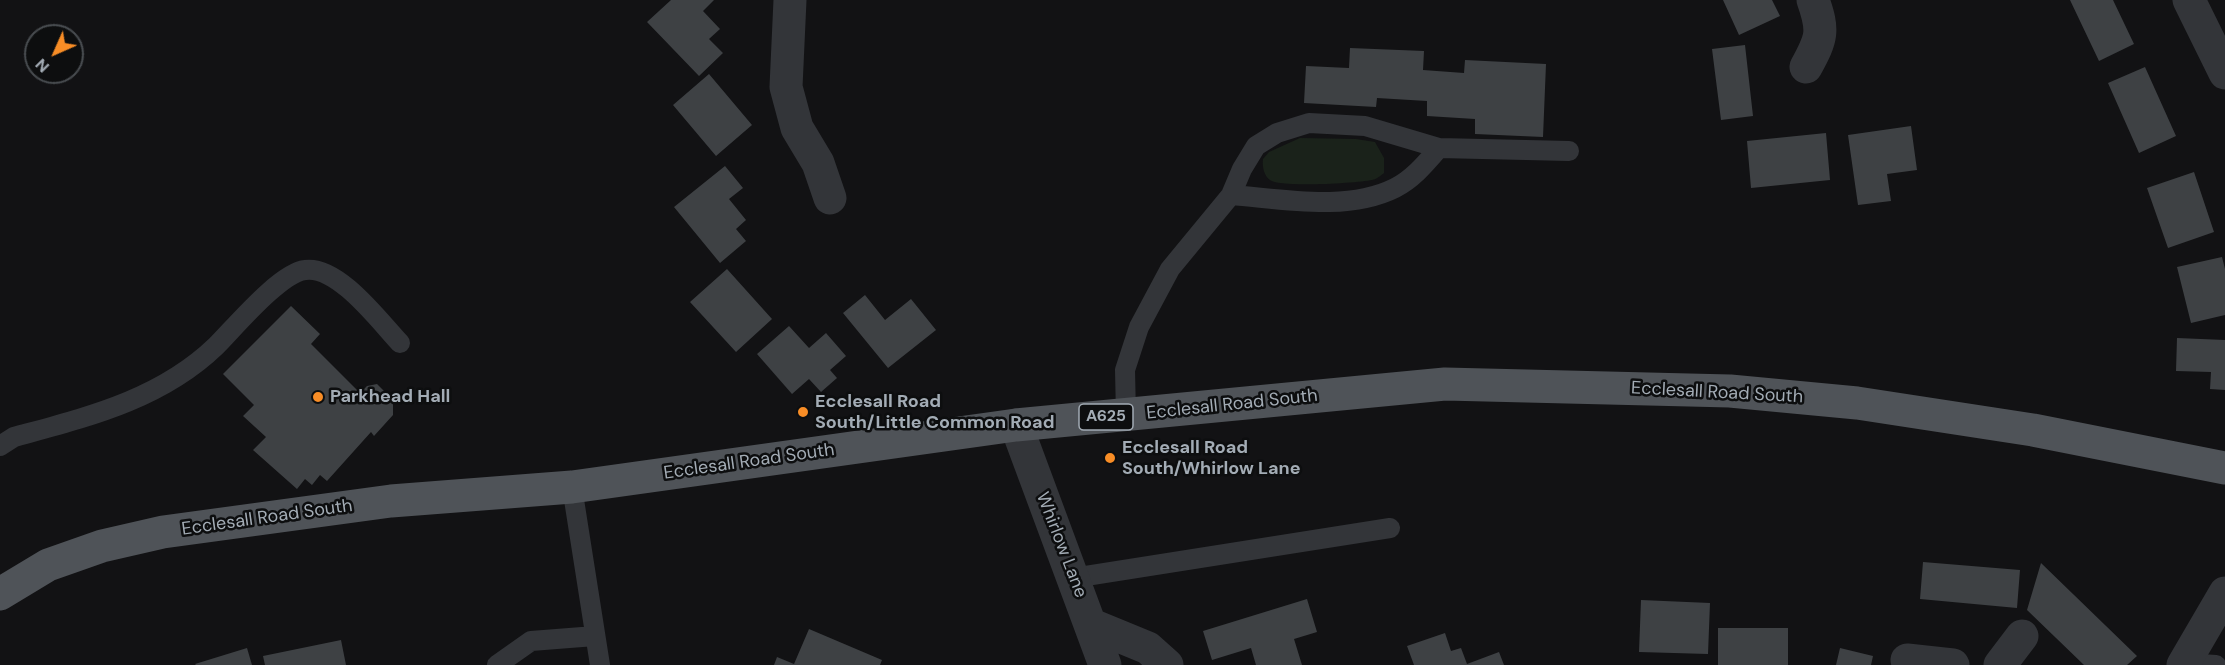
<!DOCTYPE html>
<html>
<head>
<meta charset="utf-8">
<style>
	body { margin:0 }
	#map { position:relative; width:2225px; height:665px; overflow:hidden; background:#121214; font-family:"DM Sans",sans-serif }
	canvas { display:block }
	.north { position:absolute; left:24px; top:24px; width:60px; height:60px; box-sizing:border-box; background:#0d0e0f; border:2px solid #494d51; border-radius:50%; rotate:225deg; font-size:16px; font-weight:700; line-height:24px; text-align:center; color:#a3acb5 }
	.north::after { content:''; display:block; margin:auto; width:21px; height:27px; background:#f88d26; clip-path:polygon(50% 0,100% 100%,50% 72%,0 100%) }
</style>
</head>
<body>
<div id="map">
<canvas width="2225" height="665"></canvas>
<div class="north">N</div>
</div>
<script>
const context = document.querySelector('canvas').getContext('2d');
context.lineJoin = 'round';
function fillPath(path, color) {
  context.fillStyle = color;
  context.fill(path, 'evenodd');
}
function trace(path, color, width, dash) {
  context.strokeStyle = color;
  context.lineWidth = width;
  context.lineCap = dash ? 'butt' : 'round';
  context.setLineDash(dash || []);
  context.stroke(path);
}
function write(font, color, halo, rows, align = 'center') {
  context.font = font + ' "DM Sans",sans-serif';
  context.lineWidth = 5;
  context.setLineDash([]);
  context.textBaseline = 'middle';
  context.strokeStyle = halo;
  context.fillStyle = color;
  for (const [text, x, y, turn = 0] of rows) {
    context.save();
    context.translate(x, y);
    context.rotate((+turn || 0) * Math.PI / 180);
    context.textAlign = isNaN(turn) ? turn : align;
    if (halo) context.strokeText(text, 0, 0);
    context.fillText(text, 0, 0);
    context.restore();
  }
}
const green = new Path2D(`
	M 1300,138 L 1356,139 L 1375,142 L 1384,158 L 1384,173 C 1380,176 1377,179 1372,180 C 1358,183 1279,188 1270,180 C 1264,176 1262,166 1263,159 L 1269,152 Z`);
const building = new Path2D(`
	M 671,0 L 714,0 L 703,11 L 720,29 L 709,39 L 723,53 L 699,76 L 647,22 Z
	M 1723,0 L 1772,0 L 1780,16 L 1739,35 Z
	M 2070,0 L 2113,0 L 2134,44 L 2099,61 Z
	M 1745,45 L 1753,116 L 1721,120 L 1712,49 Z
	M 1350,48 L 1424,51 L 1423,70 L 1464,73 L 1465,60 L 1546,64 L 1543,137 L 1475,134 L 1475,119 L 1427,116 L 1427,101 L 1377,98 L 1376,107 L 1304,103 L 1306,66 L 1349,68 Z
	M 2145,67 L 2176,136 L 2139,153 L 2108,83 Z
	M 709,74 L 752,125 L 716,156 L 673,105 Z
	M 1911,126 L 1917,170 L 1887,174 L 1891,201 L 1858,205 L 1848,135 Z
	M 1826,133 L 1830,180 L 1751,188 L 1747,141 Z
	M 725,166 L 743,188 L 729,199 L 746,220 L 736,229 L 746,241 L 720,263 L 674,207 Z
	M 2194,172 L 2214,232 L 2168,248 L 2147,188 Z
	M 2222,257 L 2225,269 L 2225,315 L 2191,323 L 2177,267 Z
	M 727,269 L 772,319 L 736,352 L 690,302 Z
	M 865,295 L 885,320 L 911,299 L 936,330 L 888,368 L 843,313 Z
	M 291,306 L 320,334 L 311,344 L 360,393 L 367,386 L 377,384 L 393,400 L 393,415 L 374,436 L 371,432 L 327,481 L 320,475 L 312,485 L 305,479 L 297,489 L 253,450 L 266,437 L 243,416 L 254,405 L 223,374 Z
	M 789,326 L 809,348 L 826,333 L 846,356 L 830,370 L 837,378 L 821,392 L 809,379 L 792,394 L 757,354 Z
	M 2177,338 L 2225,340 L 2225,390 L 2210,389 L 2211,372 L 2176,371 Z
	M 1923,562 L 2020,570 L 2017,608 L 1920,599 Z
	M 2041,563 L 2137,656 L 2127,665 L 2084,665 L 2027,610 Z
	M 1307,599 L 1317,632 L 1294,639 L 1302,665 L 1256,665 L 1251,648 L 1212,660 L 1203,631 Z
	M 1641,600 L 1710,603 L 1708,654 L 1639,652 Z
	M 1718,628 L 1788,628 L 1788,665 L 1718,665 Z
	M 809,629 L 882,660 L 880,665 L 774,665 L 777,657 L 794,664 Z
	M 1445,633 L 1451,651 L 1461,648 L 1467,664 L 1499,652 L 1504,665 L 1414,665 L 1407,646 Z
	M 341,640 L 346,665 L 265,665 L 263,656 Z
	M 247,648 L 252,665 L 196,665 L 195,664 Z
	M 1840,648 L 1873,656 L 1871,665 L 1836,665 Z`);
const lane = new Path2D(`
	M 1231,195 C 1283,199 1347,212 1395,188 C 1413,179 1426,163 1439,148
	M 1126,415 L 1125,370 L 1139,327 L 1170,269 L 1231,195 L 1242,169 L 1256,146 L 1277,133 L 1309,123 L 1365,126 L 1439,148 L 1569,151
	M 0,446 L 14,437 C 87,417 160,400 216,346 C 235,327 280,273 305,270 C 338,265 380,322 400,343
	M 572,487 L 600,665
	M 1073,578 L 1390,528
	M 2184,663 L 2216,665
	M 497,665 L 531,641 L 595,636`);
const street = new Path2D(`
	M 790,0 L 786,87 L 797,128 L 818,163 L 830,198
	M 2189,0 L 2225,73
	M 1806,67 C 1822,38 1824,31 1813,0
	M 1016,425 L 1105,665
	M 1092,625 L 1148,648 L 1167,665
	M 1907,660 L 1953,665
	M 2000,665 L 2022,636
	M 2183,665 L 2225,593`);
const primary = new Path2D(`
	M 0,594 L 48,565 L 102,546 L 163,532 L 391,501 L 572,487 L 1016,425 L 1445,384 L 1730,391 L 1857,403 L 2033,430 L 2225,468`);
const markers = [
	[318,397,6,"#f88d26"],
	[803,412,6,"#f88d26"],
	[1110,458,6,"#f88d26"]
];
const shields = [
	[1106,417,54]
];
const shieldNames = [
	["A625",1106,417]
];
const streetNames = [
	["Ecclesall Road South",1717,393,3],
	["Ecclesall Road South",1232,405,-6],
	["Ecclesall Road South",749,462,-8],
	["Ecclesall Road South",267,518,-8],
	["Whirlow Lane",1061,545,69]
];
const poiNames = [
	["Parkhead Hall",330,397],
	["Ecclesall Road",815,402],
	["South/Little Common Road",815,423],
	["Ecclesall Road",1122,448],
	["South/Whirlow Lane",1122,469]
];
fillPath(green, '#1a221a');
fillPath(building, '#3e4144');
trace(lane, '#333539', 20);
trace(street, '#333539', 33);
trace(primary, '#4f5358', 33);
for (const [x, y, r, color] of markers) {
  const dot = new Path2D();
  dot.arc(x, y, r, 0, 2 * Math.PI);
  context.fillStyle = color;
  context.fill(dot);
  trace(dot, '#0d0e0f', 2);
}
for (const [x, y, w] of shields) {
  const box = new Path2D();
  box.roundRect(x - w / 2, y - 13, w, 26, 4.5);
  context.fillStyle = '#0d0e0f';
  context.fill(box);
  trace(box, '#a3acb5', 1.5);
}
write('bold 16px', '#a3acb5', null, shieldNames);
write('18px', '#a3acb5', '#0d0e0f', streetNames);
write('bold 18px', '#a3acb5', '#0d0e0f', poiNames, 'left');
</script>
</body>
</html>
